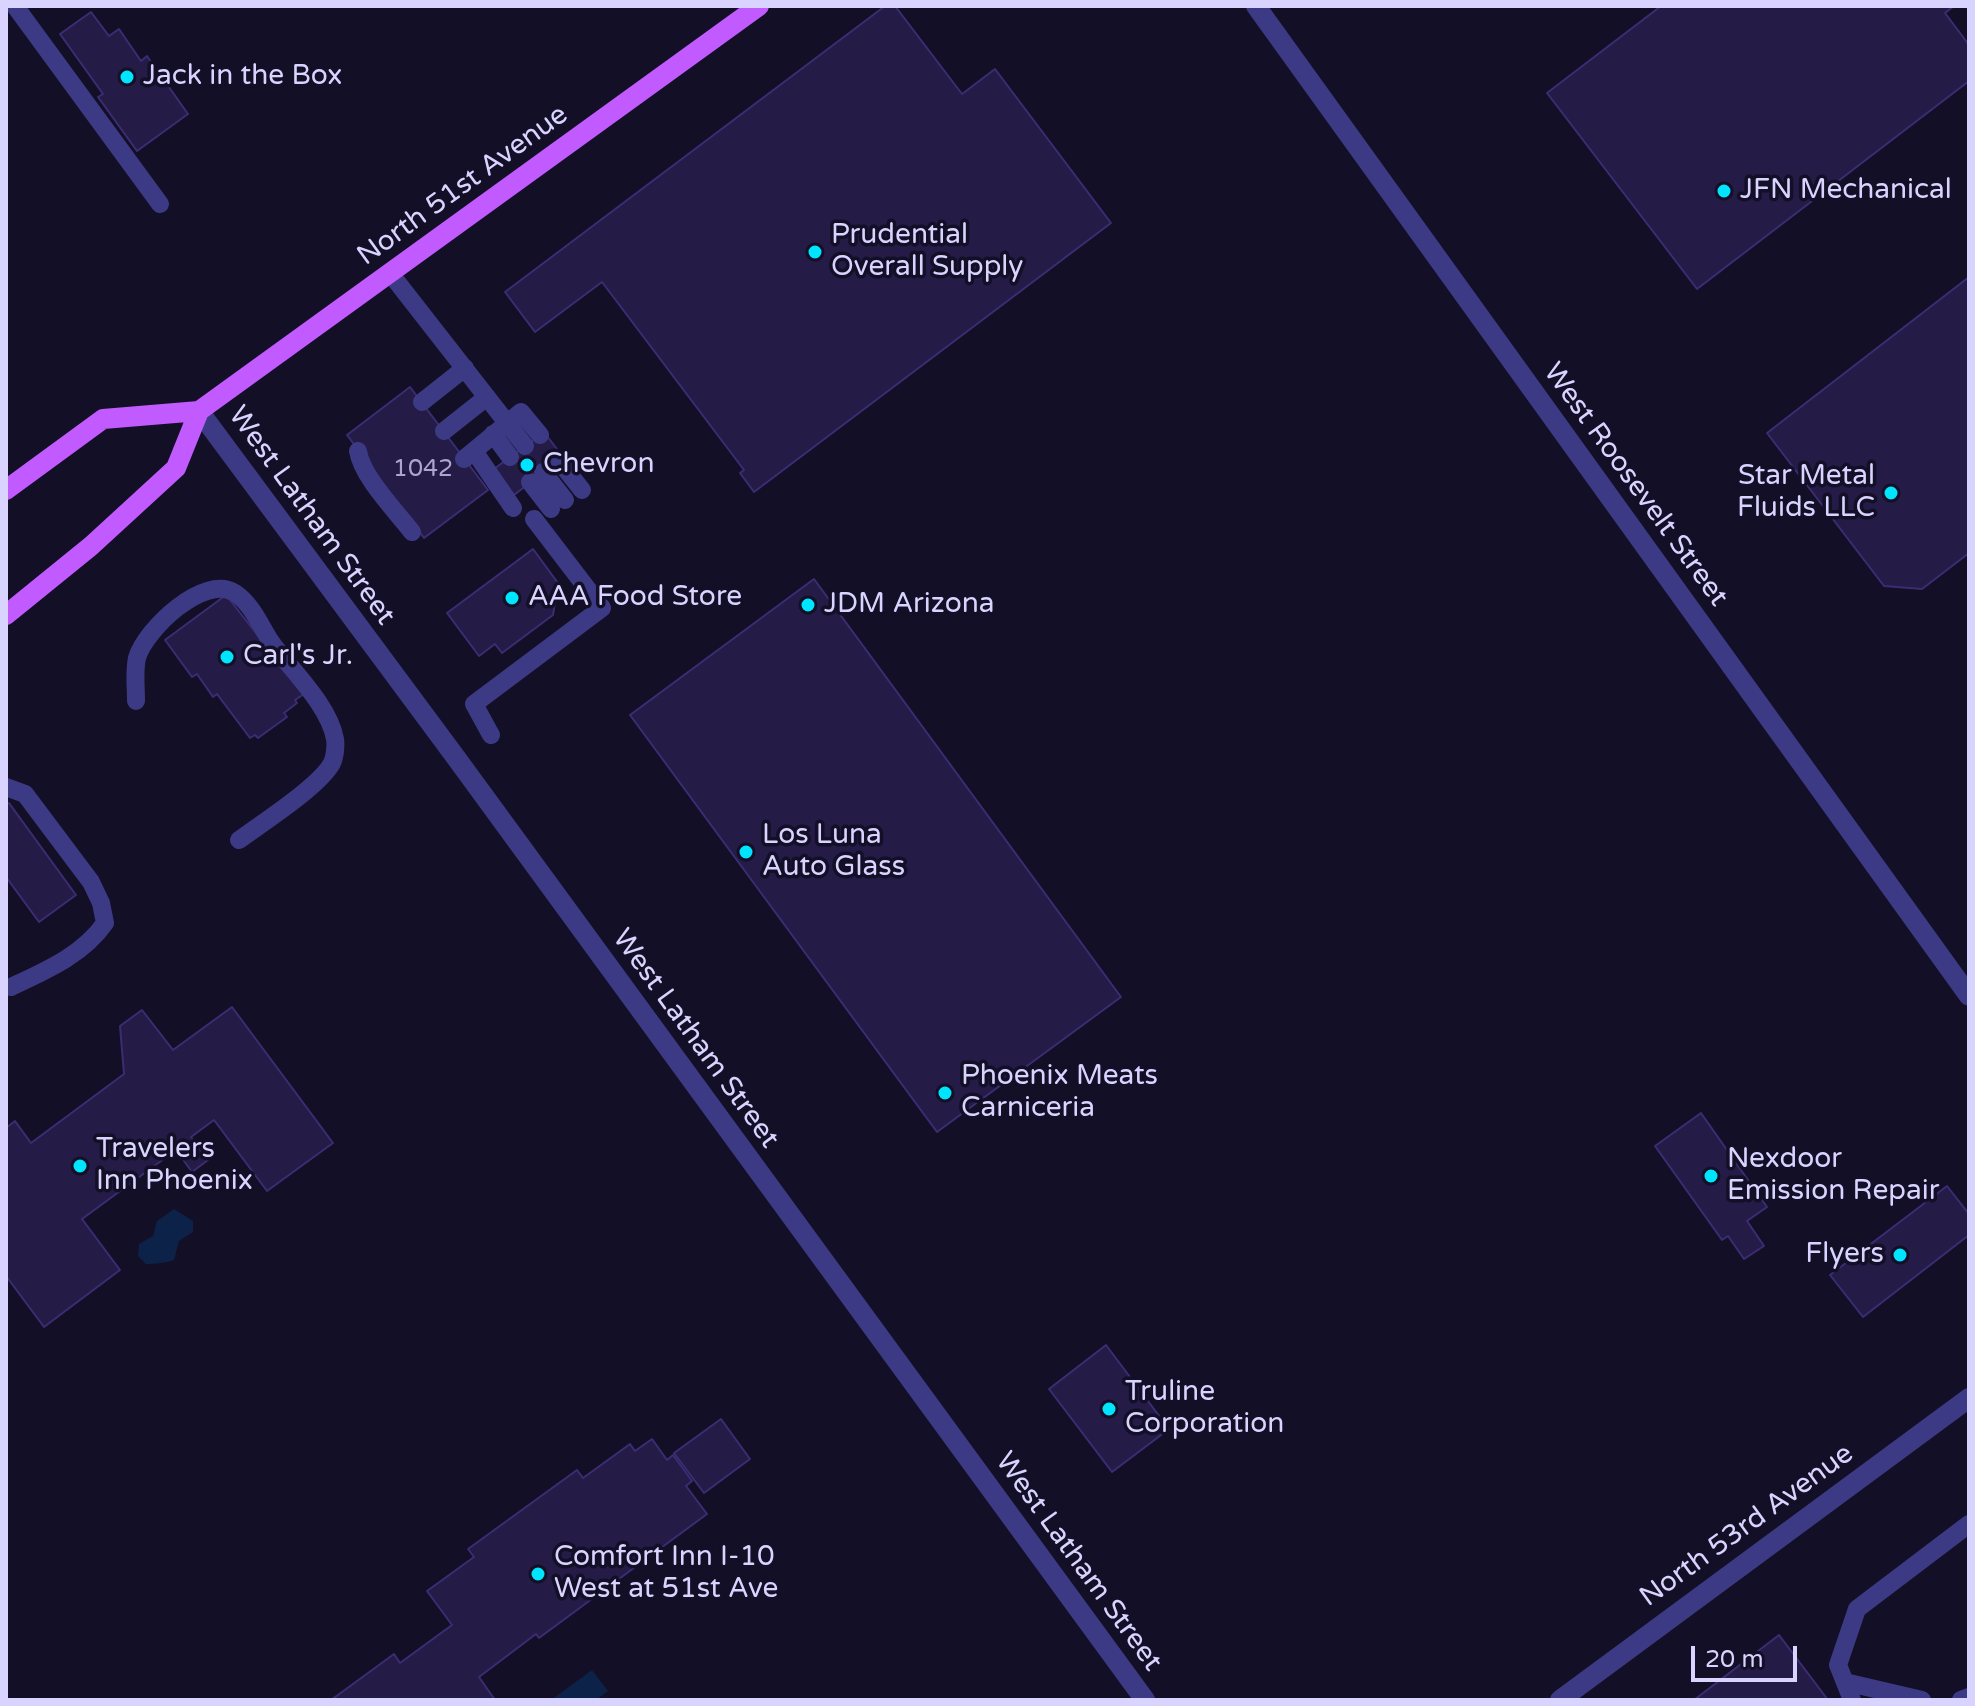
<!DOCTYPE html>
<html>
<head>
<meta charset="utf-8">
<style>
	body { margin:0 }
	#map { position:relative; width:1975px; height:1706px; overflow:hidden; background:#130f26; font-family:"Varela Round",sans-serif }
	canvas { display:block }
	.frame { position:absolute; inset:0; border:8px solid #d9d4ff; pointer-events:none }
	.scale { position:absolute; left:1691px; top:1646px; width:106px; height:36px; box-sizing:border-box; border:4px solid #d9d4ff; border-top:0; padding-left:10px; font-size:24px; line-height:28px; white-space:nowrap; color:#d9d4ff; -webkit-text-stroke:6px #130f26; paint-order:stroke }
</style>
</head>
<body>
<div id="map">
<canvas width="1975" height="1706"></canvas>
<div class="frame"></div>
<div class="scale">20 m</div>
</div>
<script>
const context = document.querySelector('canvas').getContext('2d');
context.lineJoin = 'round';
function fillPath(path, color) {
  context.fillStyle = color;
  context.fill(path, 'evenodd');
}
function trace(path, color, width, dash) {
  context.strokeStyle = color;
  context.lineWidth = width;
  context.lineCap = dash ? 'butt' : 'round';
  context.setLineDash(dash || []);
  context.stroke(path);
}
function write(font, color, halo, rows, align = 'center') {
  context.font = font + ' "Varela Round",sans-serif';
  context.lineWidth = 7;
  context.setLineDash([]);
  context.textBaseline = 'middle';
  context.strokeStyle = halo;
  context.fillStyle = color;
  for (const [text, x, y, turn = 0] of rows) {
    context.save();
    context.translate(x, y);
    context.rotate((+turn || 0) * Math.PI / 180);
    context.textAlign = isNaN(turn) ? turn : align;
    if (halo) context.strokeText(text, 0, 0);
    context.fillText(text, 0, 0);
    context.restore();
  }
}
const water = new Path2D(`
	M 174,1209 L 193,1221 L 193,1232 L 179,1241 L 174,1260 C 166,1263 154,1264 146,1264 L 138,1256 L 139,1244 L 153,1236 L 157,1221 Z
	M 592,1670 L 608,1691 L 596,1700 L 551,1700 Z`);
const building = new Path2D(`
	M 885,6 L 895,6 L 962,94 L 995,69 L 1111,223 L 754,492 L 740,473 L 744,470 L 602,282 L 535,332 L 505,292 Z
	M 1661,6 L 1954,6 L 1945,13 L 1969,45 L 1969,81 L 1697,289 L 1547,93 Z
	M 91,12 L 109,36 L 119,29 L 141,61 L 147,56 L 188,114 L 137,151 L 98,97 L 103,94 L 60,34 Z
	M 1969,277 L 1969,553 L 1922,589 L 1884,586 L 1767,433 Z
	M 410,387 L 488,490 L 424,538 L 347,435 Z
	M 544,432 L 563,457 L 514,495 L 494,469 Z
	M 533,549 L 558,583 L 553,615 L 502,653 L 495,644 L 479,656 L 447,613 Z
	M 814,579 L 1121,997 L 937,1132 L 630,715 Z
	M 226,595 L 304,694 L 295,700 L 297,703 L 284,713 L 287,717 L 258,738 L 255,735 L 250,738 L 217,694 L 213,697 L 197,674 L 192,677 L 165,640 Z
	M 9,803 L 76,895 L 39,922 L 6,877 L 6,805 Z
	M 232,1007 L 333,1143 L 267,1191 L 214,1120 L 191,1137 L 208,1160 L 192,1172 L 176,1150 L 82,1219 L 120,1270 L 44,1327 L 6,1276 L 6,1128 L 15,1121 L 31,1143 L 124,1074 L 120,1026 L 142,1010 L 173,1050 Z
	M 1701,1113 L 1767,1207 L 1747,1221 L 1764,1246 L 1744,1259 L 1728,1236 L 1722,1240 L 1655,1146 Z
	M 1947,1186 L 1969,1214 L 1969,1235 L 1863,1317 L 1830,1275 Z
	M 1106,1345 L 1169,1429 L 1112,1472 L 1049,1389 Z
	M 721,1419 L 750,1459 L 704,1493 L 674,1453 Z
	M 652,1439 L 667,1460 L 673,1455 L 692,1481 L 686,1486 L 707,1514 L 539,1638 L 536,1634 L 479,1677 L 495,1700 L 331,1700 L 394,1654 L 400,1663 L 452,1625 L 427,1591 L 474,1557 L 468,1549 L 577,1470 L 583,1478 L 630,1444 L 635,1451 Z
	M 1779,1635 L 1828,1700 L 1694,1700 Z`);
const service = new Path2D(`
	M 15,6 L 160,204
	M 390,273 L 525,446
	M 422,402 L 465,368
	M 444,431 L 487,397
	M 493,434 L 510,457
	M 358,451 C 362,477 396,511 412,532
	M 474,451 L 513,508
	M 464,459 L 521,412 L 540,435
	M 559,461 L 582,490
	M 543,472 L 565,500
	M 530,482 L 551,509
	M 136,701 C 136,687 134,671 137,658 C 145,630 204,573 235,593 C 252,604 261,627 271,642 C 291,670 329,705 335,739 C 336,745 335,757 332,763 C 320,786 262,823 239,840
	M 491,735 L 474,704 L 602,608 L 534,519
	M 6,787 L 25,794 L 91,882 L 101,903 L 105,923 C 83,955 45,971 11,987
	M 1845,1682 L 1922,1700
	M 1852,1700 L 1838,1665 L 1857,1609 L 1969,1524
	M 1961,1700 L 1969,1697`);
const minor = new Path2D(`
	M 199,411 L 457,759 L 1145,1700
	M 1560,1700 L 1969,1398`);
const tertiary = new Path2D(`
	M 1256,6 L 1969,996`);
const primary = new Path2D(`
	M 6,490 L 103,419 L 199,411 L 759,6
	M 6,615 L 91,546 L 176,468 L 199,411`);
const markers = [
	[127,77,8,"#00e5ff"],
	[1724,191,8,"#00e5ff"],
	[815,252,8,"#00e5ff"],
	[527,465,8,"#00e5ff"],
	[1891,493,8,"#00e5ff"],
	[512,598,8,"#00e5ff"],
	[808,605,8,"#00e5ff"],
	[227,657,8,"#00e5ff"],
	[746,852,8,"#00e5ff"],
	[945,1093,8,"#00e5ff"],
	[80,1166,8,"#00e5ff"],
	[1711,1176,8,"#00e5ff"],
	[1900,1255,8,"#00e5ff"],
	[1109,1409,8,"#00e5ff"],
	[538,1574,8,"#00e5ff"]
];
const numberNames = [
	["1042",423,470]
];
const poiNames = [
	["Jack in the Box",143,77],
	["JFN Mechanical",1740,191],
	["Prudential",831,236],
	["Overall Supply",831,268],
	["Chevron",543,465],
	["Star Metal",1875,477,"right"],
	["Fluids LLC",1875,509,"right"],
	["AAA Food Store",528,598],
	["JDM Arizona",824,605],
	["Carl's Jr.",243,657],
	["Los Luna",762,836],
	["Auto Glass",762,868],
	["Phoenix Meats",961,1077],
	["Carniceria",961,1109],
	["Travelers",96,1150],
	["Inn Phoenix",96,1182],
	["Nexdoor",1727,1160],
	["Emission Repair",1727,1192],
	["Flyers",1884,1255,"right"],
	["Truline",1125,1393],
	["Corporation",1125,1425],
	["Comfort Inn I-10",554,1558],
	["West at 51st Ave",554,1590]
];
const streetNames = [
	["North 51st Avenue",463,186,-36],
	["West Roosevelt Street",1635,485,54],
	["West Latham Street",311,516,54],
	["West Latham Street",695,1039,54],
	["North 53rd Avenue",1747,1526,-36],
	["West Latham Street",1078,1562,54]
];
fillPath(water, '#0c2248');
fillPath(building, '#241b47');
trace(building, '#3b2d73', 2);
trace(service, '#3d3a85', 18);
trace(minor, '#3d3a85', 20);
trace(tertiary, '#3d3a85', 20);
trace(primary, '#c25bff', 20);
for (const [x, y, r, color] of markers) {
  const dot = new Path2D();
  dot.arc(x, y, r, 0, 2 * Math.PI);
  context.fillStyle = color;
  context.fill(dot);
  trace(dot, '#130f26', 3);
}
write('24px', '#aca6d1', null, numberNames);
write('28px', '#d9d4ff', '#130f26', poiNames, 'left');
write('28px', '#d9d4ff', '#130f26', streetNames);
</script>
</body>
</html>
